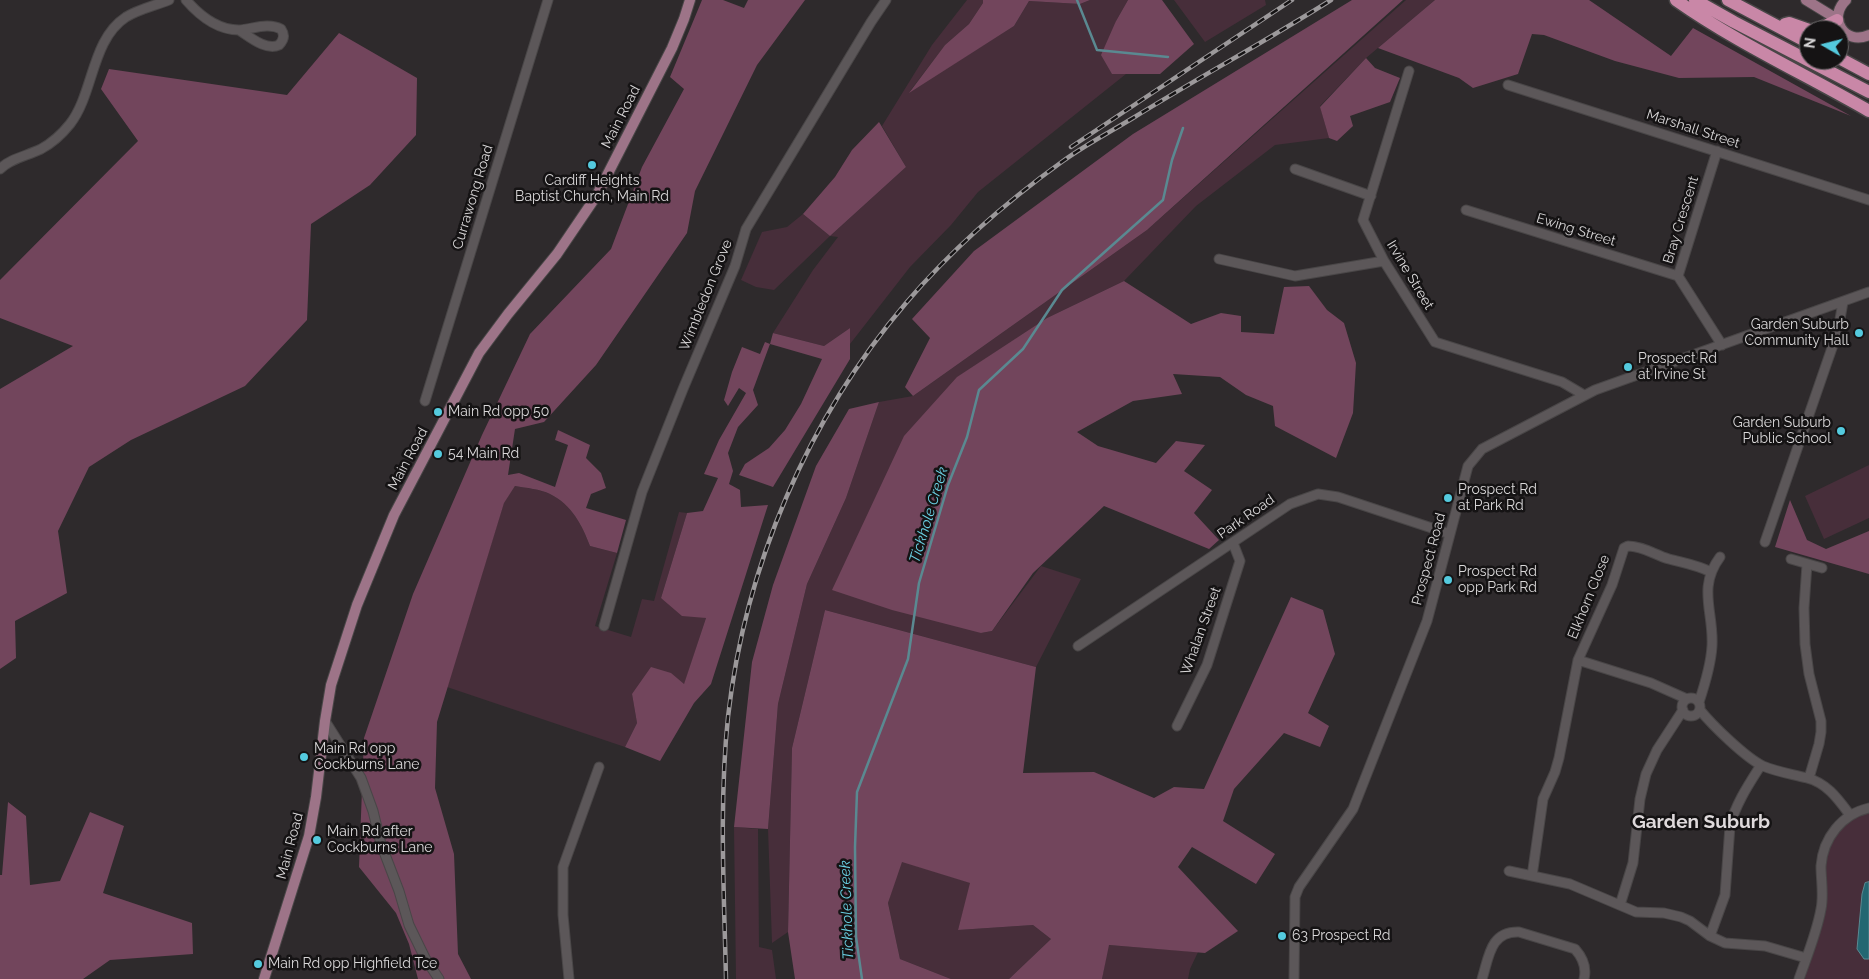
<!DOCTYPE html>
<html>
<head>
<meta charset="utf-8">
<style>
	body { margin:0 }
	#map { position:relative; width:1869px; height:979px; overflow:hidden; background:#2e2a2c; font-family:Raleway,sans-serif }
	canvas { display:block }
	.north { position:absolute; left:1799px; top:20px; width:50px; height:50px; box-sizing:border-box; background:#151314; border:1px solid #636162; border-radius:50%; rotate:278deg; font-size:14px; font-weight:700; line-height:20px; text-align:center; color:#d9d7d8 }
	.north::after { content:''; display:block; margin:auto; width:18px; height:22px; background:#54cade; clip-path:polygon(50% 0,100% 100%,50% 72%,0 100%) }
</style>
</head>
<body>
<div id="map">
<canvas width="1869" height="979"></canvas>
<div class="north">N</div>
</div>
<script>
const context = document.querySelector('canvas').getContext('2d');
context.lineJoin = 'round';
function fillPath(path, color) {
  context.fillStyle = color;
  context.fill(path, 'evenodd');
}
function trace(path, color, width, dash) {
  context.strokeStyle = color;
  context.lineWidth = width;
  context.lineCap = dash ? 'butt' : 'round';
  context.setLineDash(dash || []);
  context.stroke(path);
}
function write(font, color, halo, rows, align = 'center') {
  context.font = font + ' Raleway,sans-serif';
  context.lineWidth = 5;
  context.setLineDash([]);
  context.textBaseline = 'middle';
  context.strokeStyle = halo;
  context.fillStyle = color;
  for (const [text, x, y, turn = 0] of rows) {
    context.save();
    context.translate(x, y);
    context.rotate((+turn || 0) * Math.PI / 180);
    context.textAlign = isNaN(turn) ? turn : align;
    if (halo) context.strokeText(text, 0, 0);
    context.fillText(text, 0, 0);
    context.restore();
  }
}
const green = new Path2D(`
	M 967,0 L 983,0 L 983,3 L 969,24 L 945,45 L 910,91 L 1014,26 L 1029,1 L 1080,4 L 1090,0 L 1128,0 L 1116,21 L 1112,74 L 1126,74 L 978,192 L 951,225 L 910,267 L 850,344 L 850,328 L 824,346 L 773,333 L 813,270 L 838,237 L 830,236 L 774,290 L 756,287 L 741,280 L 762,232 L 787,227 L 803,214 L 830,236 L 906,167 L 882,126 L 932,45 Z
	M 1174,0 L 1265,0 L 1266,5 L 1205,42 Z
	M 1406,0 L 1435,0 L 1366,58 L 1320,106 L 1329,138 L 1275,145 L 1196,206 L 1124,281 L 1047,318 L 958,377 L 981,633 L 992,631 L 1041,566 L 1081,579 L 1036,667 L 825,610 L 792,748 L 788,932 L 772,943 L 768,829 L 778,704 L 807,584 L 846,498 L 879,402 L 913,396 L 1147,230 Z
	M 1869,465 L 1869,518 L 1824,539 L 1805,496 Z
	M 515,486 C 525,488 540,489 550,494 C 572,505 582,525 590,546 L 617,553 L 595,626 L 631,637 L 642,599 L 654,601 L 679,512 L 687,513 L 661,598 L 706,618 L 684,685 L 632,694 L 637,723 L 625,747 L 447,687 L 504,502 Z
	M 1869,808 L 1869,979 L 1799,979 L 1822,907 L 1821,864 L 1836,827 Z
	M 734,827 L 758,829 L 759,947 L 772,950 L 776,979 L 736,979 Z
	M 901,861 L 971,883 L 958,930 L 1033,925 L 1051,939 L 1009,979 L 951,979 L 900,959 L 888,903 Z
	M 1108,945 L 1198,952 L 1190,969 L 1188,979 L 1102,979 Z`);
const forest = new Path2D(`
	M 702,0 L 723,0 L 744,8 L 748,0 L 805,0 L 757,65 L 695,191 L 687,233 L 596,365 L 544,422 L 515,429 L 508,475 L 519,473 L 555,487 L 568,445 L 555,440 L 558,430 L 590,445 L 586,458 L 601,473 L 606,488 L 591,494 L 586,508 L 626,520 L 617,553 L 590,546 C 582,525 572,505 550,494 C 540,489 526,488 515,486 L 504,503 L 437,722 L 435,788 L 454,854 L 458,954 L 471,979 L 418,979 L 409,944 L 396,913 L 359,867 L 364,738 L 413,594 L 482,435 L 530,334 L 611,249 L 642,167 L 684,89 L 670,77 Z
	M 983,0 L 1090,0 L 1080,4 L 1029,1 L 1014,26 L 909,93 L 945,45 L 969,24 L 983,3 Z
	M 1128,0 L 1162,0 L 1194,44 L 1160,74 L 1112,74 L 1101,55 L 1116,21 Z
	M 1352,0 L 1403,0 L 1147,230 L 913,396 L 905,387 L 930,338 L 912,319 L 974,251 L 1133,134 Z
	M 1435,0 L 1589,0 L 1671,56 L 1693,28 L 1851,116 L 1754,77 L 1679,78 L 1615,61 L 1544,35 L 1532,34 L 1518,74 L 1473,88 L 1459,78 L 1378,48 Z
	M 339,33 L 417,78 L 416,135 L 370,185 L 311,224 L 307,320 L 245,386 L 131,440 L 89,467 L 58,531 L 67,593 L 15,621 L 16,658 L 0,669 L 0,389 L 73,346 L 0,318 L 0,280 L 138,141 L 101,89 L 109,69 L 287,95 Z
	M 1366,58 L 1375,68 L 1400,78 L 1390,102 L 1350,116 L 1353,126 L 1337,141 L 1329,138 L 1320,107 Z
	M 879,122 L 906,167 L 830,236 L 803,214 L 835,177 L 852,150 Z
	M 1124,281 L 1191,324 L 1221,313 L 1241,316 L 1241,332 L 1274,334 L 1284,287 L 1309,286 L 1327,310 L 1344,323 L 1356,363 L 1353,413 L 1336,458 L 1275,426 L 1273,406 L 1246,395 L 1220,377 L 1173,374 L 1182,394 L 1133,401 L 1077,432 L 1098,446 L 1156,463 L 1176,441 L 1205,445 L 1184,471 L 1212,490 L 1194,513 L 1219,540 L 1209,549 L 1104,506 L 1033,573 L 992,631 L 981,633 L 892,610 L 832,590 L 904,436 L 957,377 L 1047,318 Z
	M 850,328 L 850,359 L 773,487 L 739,475 L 745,464 L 769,448 L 785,430 L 801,404 L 822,359 L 770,344 L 753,390 L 758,405 L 738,427 L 728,453 L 733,471 L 729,484 L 740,490 L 741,507 L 768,505 L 711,684 L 694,703 L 660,761 L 625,747 L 637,723 L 632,694 L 651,667 L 671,673 L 684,684 L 706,618 L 682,616 L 661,598 L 687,513 L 703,511 L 718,478 L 704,474 L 719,440 L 746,393 L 739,388 L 728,406 L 724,400 L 732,372 L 742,347 L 760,354 L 765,342 L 770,344 L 773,333 L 824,346 Z
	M 879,402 L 846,498 L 807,584 L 778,704 L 768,829 L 734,827 L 752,662 L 773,585 L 816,466 L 849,409 Z
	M 1790,500 L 1807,540 L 1826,549 L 1869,531 L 1869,574 L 1775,547 Z
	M 1291,597 L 1323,610 L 1335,654 L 1308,713 L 1329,726 L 1320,747 L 1284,733 L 1234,789 L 1223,821 L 1275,854 L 1256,884 L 1192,847 L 1178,867 L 1238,931 L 1205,953 L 1109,945 L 1102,979 L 1009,979 L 1051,939 L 1033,925 L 958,930 L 970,883 L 902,862 L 888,903 L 900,959 L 951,979 L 795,979 L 788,932 L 792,748 L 825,610 L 1036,667 L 1023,773 L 1094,772 L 1154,798 L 1174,787 L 1204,789 Z
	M 8,802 L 26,816 L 30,885 L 60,881 L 90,812 L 124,826 L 103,893 L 192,923 L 193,954 L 110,960 L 83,979 L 0,979 L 0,875 L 2,875 Z`);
const water = new Path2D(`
	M 1869,882 L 1869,959 L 1864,959 L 1857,949 L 1862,894 L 1865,883 Z`);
const stream = new Path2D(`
	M 1077,0 L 1097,50 L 1168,57
	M 862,979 L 856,937 L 855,847 L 857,792 L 908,659 L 919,583 L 948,485 L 967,437 L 979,390 L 1023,349 L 1062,290 L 1163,200 L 1172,160 L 1183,128`);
const minor = new Path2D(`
	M 186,0 C 199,15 218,30 239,30 C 253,29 268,22 281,29 C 285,35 284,40 279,45 C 266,51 250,37 239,30
	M 1409,71 L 1363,220 L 1384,261 L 1435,342 L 1562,382 L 1584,395
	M 1508,85 L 1869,200
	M 0,169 C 11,158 27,156 41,149 C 52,143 62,134 70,124 C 94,93 91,40 126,17 C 139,9 154,6 169,0
	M 1295,169 L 1371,196
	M 1466,210 L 1678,276
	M 1219,259 L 1295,276 L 1384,261
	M 1678,276 L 1717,151
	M 1678,276 L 1722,345
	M 425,401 L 548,0
	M 1765,542 L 1833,345 L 1839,325 L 1843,302
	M 1791,559 L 1822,568
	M 1807,564 L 1804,608 L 1805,644 L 1809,674 L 1821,721 L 1821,732 L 1819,744 L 1809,778
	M 604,626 L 642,492 L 683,389 L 735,266 L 746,229 L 871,22 L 886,0
	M 1078,646 L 1290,504 L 1318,494 L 1338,497 L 1450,534
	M 1578,660 L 1651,683 L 1687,699
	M1682 707a9 9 0 1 1 18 0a9 9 0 1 1-18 0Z
	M 1699,702 C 1705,684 1711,664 1712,646 C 1714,612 1697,588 1720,557
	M 1700,710 C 1712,725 1746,758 1763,766 C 1777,772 1792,774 1807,778 C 1827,783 1838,799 1850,815
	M 325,721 L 361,778 L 373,811 L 381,844 L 399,891 L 409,925 L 425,958 L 439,979
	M 1177,726 L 1207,665 L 1240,561 L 1233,543
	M 1509,871 L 1570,884 L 1636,912 L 1664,913 L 1681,917 L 1690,921 L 1710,936 L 1725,943 L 1765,946 L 1806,958
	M 1532,876 L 1543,799 L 1555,772 L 1559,758 L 1578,660 L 1612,585 L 1624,548 L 1628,546 C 1643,546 1655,555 1669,559 C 1684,563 1697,565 1711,572
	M 1620,905 L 1633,863 L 1640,799 L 1646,774 L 1657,750 L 1683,710
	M 1710,936 L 1725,895 L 1730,826 C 1736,803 1749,784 1761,765
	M 569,979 L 563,915 L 563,867 L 599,767
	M 1294,979 L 1295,897 L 1299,887 L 1353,809 L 1427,621 L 1468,466 L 1482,449 L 1595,390 L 1869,292
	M 1482,979 C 1489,957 1490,931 1519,932 L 1575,949 C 1583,958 1587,967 1584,979
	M 1799,979 C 1807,956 1817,932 1821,909 C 1824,895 1821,880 1821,866 C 1823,838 1842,814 1869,808`);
const major = new Path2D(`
	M 1806,0 L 1837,19
	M 1846,0 C 1827,18 1845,46 1869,35
	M 264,979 L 309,836 L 316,797 L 325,721 L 331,685 L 357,605 L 394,515 L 479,353 L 508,314 L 557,254 L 597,195 L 672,48 L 684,19 L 690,0`);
const highway = new Path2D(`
	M 1676,0 C 1737,43 1805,74 1869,111
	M 1695,0 L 1734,22 L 1869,92
	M 1728,0 L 1809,43
	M 1785,24 L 1789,23 L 1809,30
	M 1812,30 L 1821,28 L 1837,20
	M 1839,58 L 1869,74`);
const rail = new Path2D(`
	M 1071,147 L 1292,0
	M 726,979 C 724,892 719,803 728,717 C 745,566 808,418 906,303 C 952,249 1006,202 1063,161 C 1085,145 1110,132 1133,118 C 1198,78 1266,41 1331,0`);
const markers = [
	[592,165,5,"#54cade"],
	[1859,333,5,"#54cade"],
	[1628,367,5,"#54cade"],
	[438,412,5,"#54cade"],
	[1841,431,5,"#54cade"],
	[438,454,5,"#54cade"],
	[1448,498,5,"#54cade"],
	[1448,580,5,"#54cade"],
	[304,757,5,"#54cade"],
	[317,840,5,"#54cade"],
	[1282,936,5,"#54cade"],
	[258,964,5,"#54cade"]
];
const streetNames = [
	["Main Road",621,117,-63],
	["Marshall Street",1693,129,18],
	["Currawong Road",473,197,-73],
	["Bray Crescent",1681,220,-73],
	["Ewing Street",1576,230,17],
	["Irvine Street",1410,275,59],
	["Wimbledon Grove",706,295,-68],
	["Main Road",408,459,-62],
	["Park Road",1246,517,-35],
	["Prospect Road",1429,559,-75],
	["Elkhorn Close",1589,597,-68],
	["Whalan Street",1201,631,-70],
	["Main Road",290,846,-75]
];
const poiNames = [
	["Cardiff Heights",592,181,"center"],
	["Baptist Church, Main Rd",592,197,"center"],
	["Garden Suburb",1849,325,"right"],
	["Community Hall",1849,341,"right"],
	["Prospect Rd",1638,359],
	["at Irvine St",1638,375],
	["Main Rd opp 50",448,412],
	["Garden Suburb",1831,423,"right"],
	["Public School",1831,439,"right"],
	["54 Main Rd",448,454],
	["Prospect Rd",1458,490],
	["at Park Rd",1458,506],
	["Prospect Rd",1458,572],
	["opp Park Rd",1458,588],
	["Main Rd opp",314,749],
	["Cockburns Lane",314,765],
	["Main Rd after",327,832],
	["Cockburns Lane",327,848],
	["63 Prospect Rd",1292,936],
	["Main Rd opp Highfield Tce",268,964]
];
const waterNames = [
	["Tickhole Creek",929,515,-73],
	["Tickhole Creek",847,910,-92]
];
const districtNames = [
	["Garden Suburb",1701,822]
];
fillPath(green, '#472e3a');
fillPath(forest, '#72455c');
fillPath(water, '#236772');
trace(water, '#5a8991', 1);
trace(stream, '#5a8991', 2.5);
trace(minor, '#494647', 11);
trace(major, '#494647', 12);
trace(highway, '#494647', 15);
trace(minor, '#5c5759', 9);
trace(major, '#9d7488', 10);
trace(highway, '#c987a7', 12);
trace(rail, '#9c999b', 4.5);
trace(rail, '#151314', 2.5, [8]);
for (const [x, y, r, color] of markers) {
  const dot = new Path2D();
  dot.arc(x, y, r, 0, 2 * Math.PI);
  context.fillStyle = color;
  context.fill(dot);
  trace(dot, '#151314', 2);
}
write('14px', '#d9d7d8', '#151314', streetNames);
write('14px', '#d9d7d8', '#151314', poiNames, 'left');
write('italic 15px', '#6ad1e3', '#151314', waterNames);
write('bold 19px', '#ded9db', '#151314', districtNames);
</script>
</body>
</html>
